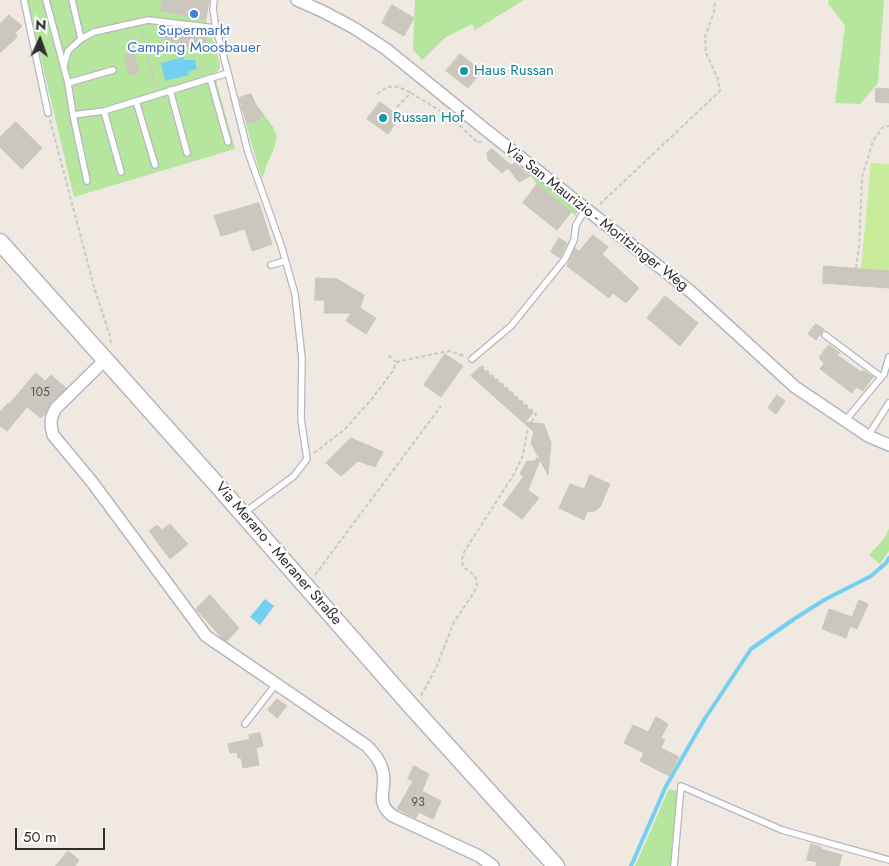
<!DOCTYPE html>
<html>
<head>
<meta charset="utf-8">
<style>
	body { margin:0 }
	#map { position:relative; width:889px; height:866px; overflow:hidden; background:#efe9e1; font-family:Jost,sans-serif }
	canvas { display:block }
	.north { position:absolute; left:15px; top:15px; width:50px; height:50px; -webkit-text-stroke:4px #fff; paint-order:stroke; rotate:3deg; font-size:14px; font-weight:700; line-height:20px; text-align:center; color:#2e2e2e }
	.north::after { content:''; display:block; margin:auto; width:18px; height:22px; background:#2e2e2e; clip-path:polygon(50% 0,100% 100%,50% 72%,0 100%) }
	.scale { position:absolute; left:15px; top:828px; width:90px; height:22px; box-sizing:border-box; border:2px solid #2e2e2e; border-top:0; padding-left:6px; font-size:15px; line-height:18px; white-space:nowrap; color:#2e2e2e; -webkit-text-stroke:4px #fff; paint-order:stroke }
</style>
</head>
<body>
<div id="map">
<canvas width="889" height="866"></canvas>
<div class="north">N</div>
<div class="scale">50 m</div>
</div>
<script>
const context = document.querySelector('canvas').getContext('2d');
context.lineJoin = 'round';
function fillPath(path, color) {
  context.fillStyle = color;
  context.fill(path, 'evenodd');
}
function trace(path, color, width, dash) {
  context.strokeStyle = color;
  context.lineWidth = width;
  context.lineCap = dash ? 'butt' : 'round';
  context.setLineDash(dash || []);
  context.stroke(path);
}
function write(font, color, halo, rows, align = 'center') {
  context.font = font + ' Jost,sans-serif';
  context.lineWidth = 4;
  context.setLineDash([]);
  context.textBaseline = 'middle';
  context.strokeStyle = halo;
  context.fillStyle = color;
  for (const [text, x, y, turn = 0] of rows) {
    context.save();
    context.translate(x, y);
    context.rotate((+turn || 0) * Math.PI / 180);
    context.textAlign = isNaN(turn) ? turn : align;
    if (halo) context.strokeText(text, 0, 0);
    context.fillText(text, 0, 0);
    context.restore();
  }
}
const green = new Path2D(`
	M 27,0 L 209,0 L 206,19 L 220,63 C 220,69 219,71 214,73 L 235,149 L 74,197 Z
	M 415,0 L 524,0 L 475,30 L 472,24 L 446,37 L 422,60 L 413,50 Z
	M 829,0 L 884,0 L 878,83 L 860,104 L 835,103 L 845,25 L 828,4 Z
	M 264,115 L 273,127 L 277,137 L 274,148 L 266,167 L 262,179 L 246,125 L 259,120 Z
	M 518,160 L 576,208 L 577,212 L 576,216 L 537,184 Z
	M 889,529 L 889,551 L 880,564 L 869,555 L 884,539 Z
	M 669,789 L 677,791 L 671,866 L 635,866 Z`);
const pitch = new Path2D(`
	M 871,163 L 889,164 L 889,271 L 861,268 Z`);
const water = new Path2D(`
	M 183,57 L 185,60 L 195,60 L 197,69 L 188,72 L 189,75 L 165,81 L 161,63 Z
	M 265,599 L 274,606 L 260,625 L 250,617 Z`);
const stream = new Path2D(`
	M 631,866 L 666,786 L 704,720 L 751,649 L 794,619 L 824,600 L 871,576 L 886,563 L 889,558`);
const building = new Path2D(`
	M 162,0 L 209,0 L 206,19 L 161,11 Z
	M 392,5 L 414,18 L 404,36 L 382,23 Z
	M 9,15 L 22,26 L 15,33 L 17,37 L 0,53 L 0,24 Z
	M 173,28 L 204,31 L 208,45 L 203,46 L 202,48 L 177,45 L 172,44 L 172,40 L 161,39 L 161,29 Z
	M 134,54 L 139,72 L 129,75 L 124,56 Z
	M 460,54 L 482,71 L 468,88 L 446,71 Z
	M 876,88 L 889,89 L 889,103 L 876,102 Z
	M 251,94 L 256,105 L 264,115 L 259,120 L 247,124 L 239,98 Z
	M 380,102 L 400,117 L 388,134 L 367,119 Z
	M 16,122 L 42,148 L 22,169 L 0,147 L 0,137 Z
	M 492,149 L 511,165 L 510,166 L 515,163 L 530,176 L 519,182 L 508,168 L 502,173 L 488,160 L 487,153 Z
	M 537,184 L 571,212 L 557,230 L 523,203 Z
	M 259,203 L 272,244 L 252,251 L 245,229 L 221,236 L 214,216 Z
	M 593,235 L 608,247 L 602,254 L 639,288 L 626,303 L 613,293 L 609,298 L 567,266 L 575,248 L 579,251 Z
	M 559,238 L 567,243 L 560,258 L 551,252 Z
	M 824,266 L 889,271 L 889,288 L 823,283 Z
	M 316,278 L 337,279 L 364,295 L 360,308 L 376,318 L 366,334 L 346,321 L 351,313 L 324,313 L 325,300 L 315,300 Z
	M 665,296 L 698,323 L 680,346 L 647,318 Z
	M 816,324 L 824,329 L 816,340 L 808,334 Z
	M 829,345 L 840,353 L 837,355 L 861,372 L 863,370 L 873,377 L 863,391 L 856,387 L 852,393 L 820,369 L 824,363 L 819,358 Z
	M 445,354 L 463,366 L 441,397 L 424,385 Z
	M 480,367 L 501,384 L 533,413 L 525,422 L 544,424 L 551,443 L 548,475 L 531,443 L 534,432 L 471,376 Z
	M 36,373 L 45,381 L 51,375 L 66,388 L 51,403 L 45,414 L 41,418 L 27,407 L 7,431 L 0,426 L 0,412 L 8,403 L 9,404 Z
	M 777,395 L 785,401 L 776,414 L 768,408 Z
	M 351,438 L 383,452 L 375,467 L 358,461 L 341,476 L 326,463 Z
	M 537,458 L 540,460 L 528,490 L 539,498 L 522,519 L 503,505 L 524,476 L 520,474 L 527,461 L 535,461 Z
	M 590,475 L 610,484 L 600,507 L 595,511 L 587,512 L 584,520 L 559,508 L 570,484 L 584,489 Z
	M 170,524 L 188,544 L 170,559 L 149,531 L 157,525 L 162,530 Z
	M 210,595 L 239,628 L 227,641 L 223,639 L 196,609 Z
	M 859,600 L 868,604 L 857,629 L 850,626 L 846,638 L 822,629 L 829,609 L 852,617 Z
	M 277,699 L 287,706 L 277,718 L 268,710 Z
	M 656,717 L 668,724 L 661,738 L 665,740 L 661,748 L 679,757 L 669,776 L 640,761 L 644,753 L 624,743 L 633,725 L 648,732 Z
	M 260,733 L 263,746 L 256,748 L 259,765 L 243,768 L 241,758 L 238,758 L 237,752 L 230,753 L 228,744 L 250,739 L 249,735 Z
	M 414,766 L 429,774 L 422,791 L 441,801 L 433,819 L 419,812 L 416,818 L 397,809 L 413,781 L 408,779 Z
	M 811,844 L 821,847 L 821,849 L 842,855 L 839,866 L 816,866 L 817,862 L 807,860 Z
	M 68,851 L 79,860 L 75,866 L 56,866 Z`);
const path = new Path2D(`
	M 142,31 L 155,87
	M 377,94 C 391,83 396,85 411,93
	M 397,107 L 411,93 L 447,115
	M 50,120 L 94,287 L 110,336 L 111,345
	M 455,121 L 478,143 L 481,141
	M 600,204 L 720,91 L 718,79 L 706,53 L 705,37 L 714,12 L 715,0
	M 856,268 L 859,247 L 862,177 L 873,141 L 883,127 L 889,126
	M 396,362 L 449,351 L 464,356
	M 314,453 L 344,430 L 371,400 L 393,371 L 396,362 L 387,354
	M 315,575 L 441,406
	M 421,696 L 436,668 L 454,622 L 473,594 L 477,586 C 477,584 476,578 475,577 C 467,566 458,570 464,552 L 514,474 L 523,455 L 528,428 L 536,414 L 479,364`);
const lane = new Path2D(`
	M 24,0 L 48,113
	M 46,0 L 68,83 L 73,115 L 87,181
	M 72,0 L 81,39
	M 214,0 L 213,9 L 216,28 L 228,73 L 248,152 L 281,245 L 295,294 L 302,359 L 301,419 L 307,459 L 294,476 L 244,513
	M 64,65 L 68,51 L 81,39 L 94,32 L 148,20 L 216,28
	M 210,78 L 228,142
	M 68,83 L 113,70
	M 170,90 L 187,153
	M 136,101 L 155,165
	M 104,111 L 121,172
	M 73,115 L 104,111 L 228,73
	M 271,265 L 285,261
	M 825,335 L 881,377
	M 472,359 L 511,326 L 565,259 L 574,240 L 576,225 L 586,208
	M 845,421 L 884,374 L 889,357
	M 868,436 L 889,403
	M 245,724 L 276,684
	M 674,866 L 681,786 L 782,830 L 889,860`);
const street = new Path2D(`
	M 297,0 L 322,11 L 354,28 L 386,49 L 486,130 L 690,291 L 795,387 L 868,436 L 889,445
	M 105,360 L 56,408 C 50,418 50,424 53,435 L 92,482 L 195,621 L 206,636 L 367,746 C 374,754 381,761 383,772 C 387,791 374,802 393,816 L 479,856 L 493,866`);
const secondary = new Path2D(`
	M 0,242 L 218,486 L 411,706 L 556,866`);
const markers = [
	[194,14,5,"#3f7fe0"],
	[464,71,5,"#0f9aa8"],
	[383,118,5,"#0f9aa8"]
];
const numberNames = [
	["105",40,393],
	["93",418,803]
];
const shopNames = [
	["Supermarkt",194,31],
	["Camping Moosbauer",194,48]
];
const cultureNames = [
	["Haus Russan",474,71],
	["Russan Hof",393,118]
];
const streetNames = [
	["Via San Maurizio - Moritzinger Weg",596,218,38],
	["Via Merano - Meraner Straße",278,554,49]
];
fillPath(green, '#b6e59e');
fillPath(pitch, '#c9ec9a');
fillPath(water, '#75cff0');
trace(stream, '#75cff0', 4);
fillPath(building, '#cbc7bf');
trace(building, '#cbc5ba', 1);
trace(lane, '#b4b7c1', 8);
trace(street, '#b4b7c1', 14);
trace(secondary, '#b4b7c1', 19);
trace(path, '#c9c9c9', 2, [4, 2.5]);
trace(lane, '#fff', 5.5);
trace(street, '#fff', 11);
trace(secondary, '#fff', 16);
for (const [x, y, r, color] of markers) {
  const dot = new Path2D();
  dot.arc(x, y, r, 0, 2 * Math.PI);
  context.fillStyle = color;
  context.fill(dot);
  trace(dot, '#fff', 2);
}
write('12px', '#555452', null, numberNames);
write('15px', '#366cbe', '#fff', shopNames);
write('15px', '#0d838f', '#fff', cultureNames, 'left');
write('15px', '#2e2e2e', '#fff', streetNames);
</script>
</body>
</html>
